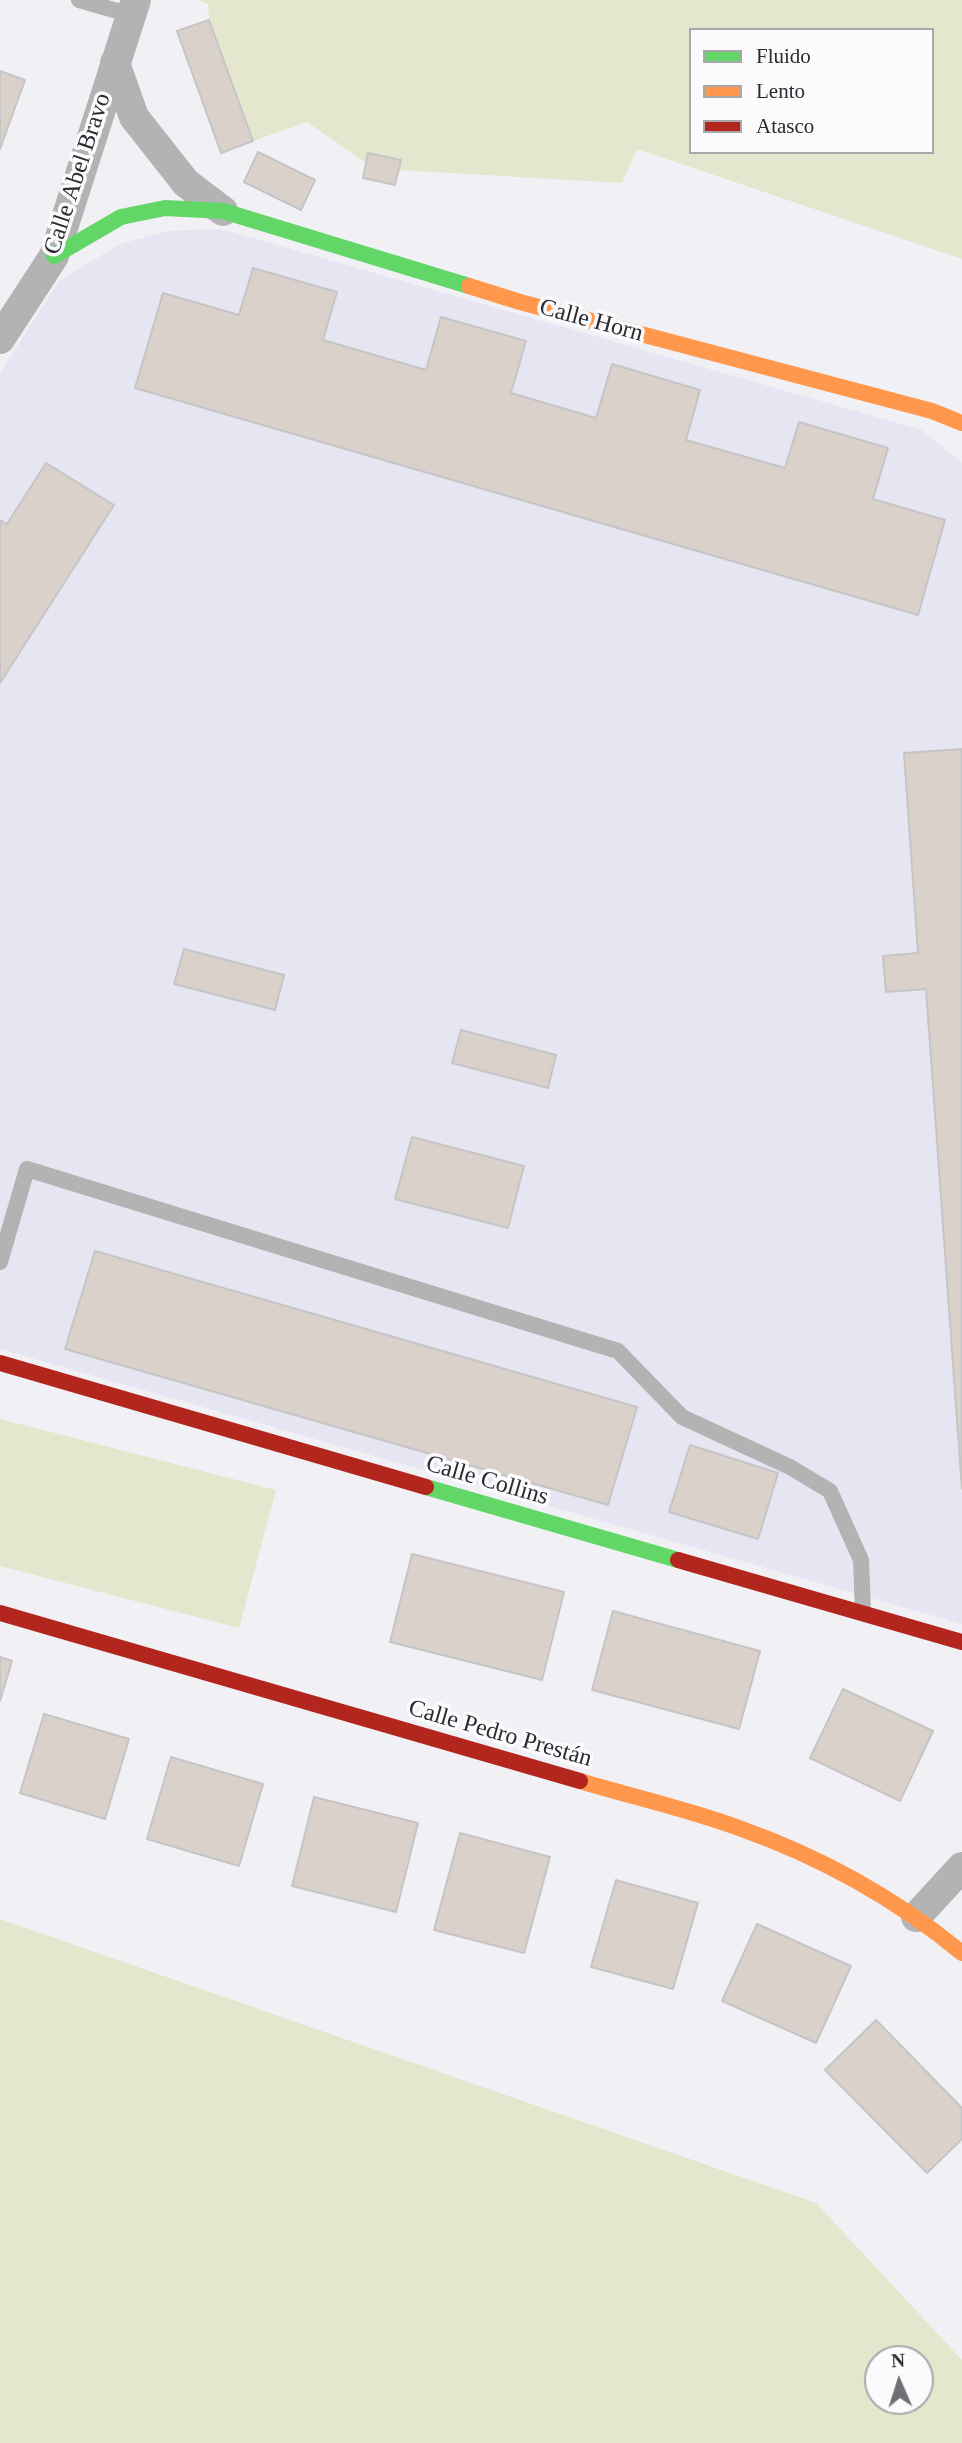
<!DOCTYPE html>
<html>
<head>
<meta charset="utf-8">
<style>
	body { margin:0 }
	#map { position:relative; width:962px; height:2443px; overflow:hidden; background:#f0f0f5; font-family:"Times New Roman",serif }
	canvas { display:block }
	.legend { position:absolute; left:689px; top:28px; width:245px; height:126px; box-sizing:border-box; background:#fbfbfd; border:2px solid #a8a8ab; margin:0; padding:9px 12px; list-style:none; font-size:21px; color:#2b2b2f }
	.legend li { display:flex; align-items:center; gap:14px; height:35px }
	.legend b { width:35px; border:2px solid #a8a8ab }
	.north { position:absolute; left:864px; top:2345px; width:70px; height:70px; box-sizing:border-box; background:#fbfbfd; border:2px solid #a8a8ab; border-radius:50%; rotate:357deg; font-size:19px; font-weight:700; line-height:28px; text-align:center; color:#2b2b2f }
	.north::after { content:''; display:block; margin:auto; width:24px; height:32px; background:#707074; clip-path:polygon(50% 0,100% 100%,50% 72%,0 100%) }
</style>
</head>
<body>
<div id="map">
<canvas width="962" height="2443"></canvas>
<ul class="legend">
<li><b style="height:9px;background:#63d668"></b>Fluido</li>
<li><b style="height:9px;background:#ff974d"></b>Lento</li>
<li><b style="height:9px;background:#b3261e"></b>Atasco</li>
</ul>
<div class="north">N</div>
</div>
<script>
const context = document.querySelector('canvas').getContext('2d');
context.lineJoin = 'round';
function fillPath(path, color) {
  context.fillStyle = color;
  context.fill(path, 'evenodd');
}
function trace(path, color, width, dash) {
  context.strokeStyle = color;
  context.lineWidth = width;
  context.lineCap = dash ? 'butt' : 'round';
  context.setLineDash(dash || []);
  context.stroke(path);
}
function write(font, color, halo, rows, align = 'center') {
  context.font = font + ' "Times New Roman",serif';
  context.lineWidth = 7;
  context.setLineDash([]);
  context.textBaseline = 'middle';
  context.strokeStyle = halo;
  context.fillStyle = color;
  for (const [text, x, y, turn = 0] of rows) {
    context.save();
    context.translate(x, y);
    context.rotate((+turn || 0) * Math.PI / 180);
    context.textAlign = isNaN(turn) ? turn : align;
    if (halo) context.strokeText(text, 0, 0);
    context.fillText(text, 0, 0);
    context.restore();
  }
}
const built = new Path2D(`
	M 221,229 L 922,430 L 962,463 L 962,1624 L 0,1349 L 0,373 L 59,281 L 120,244 L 168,231 Z`);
const green = new Path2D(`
	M 198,0 L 962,0 L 962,259 L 637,149 L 622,183 L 399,170 L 401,160 L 369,153 L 366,163 L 307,122 L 253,141 L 209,20 L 208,4 ZM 691,30 L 932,30 L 932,152 L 691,152 Z
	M 0,1419 L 276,1490 L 239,1628 L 0,1566 Z
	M 0,1919 L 816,2203 L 962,2360 L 962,2443 L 0,2443 ZM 920,2359 L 920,2401 L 878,2401 L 878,2359 Z`);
const building = new Path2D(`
	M 209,20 L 253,141 L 221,153 L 177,31 Z
	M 0,71 L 25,80 L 0,149 Z
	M 258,152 L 315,180 L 301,210 L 244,182 Z
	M 368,153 L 401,160 L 395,185 L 363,178 Z
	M 253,268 L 337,292 L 323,340 L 426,370 L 441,317 L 526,341 L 511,393 L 596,418 L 612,364 L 700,390 L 686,440 L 785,468 L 799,422 L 888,448 L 873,499 L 945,520 L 918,615 L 135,388 L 163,293 L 239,315 Z
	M 46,463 L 114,505 L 0,683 L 0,520 L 7,524 Z
	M 962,749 L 962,1489 L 926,989 L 886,992 L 883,956 L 918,953 L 904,753 Z
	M 184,949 L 284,975 L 275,1010 L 174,984 Z
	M 461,1030 L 556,1055 L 548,1088 L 452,1063 Z
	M 412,1137 L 524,1166 L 508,1228 L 395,1199 Z
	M 95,1251 L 637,1407 L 608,1505 L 65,1349 Z
	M 690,1445 L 778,1473 L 758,1539 L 669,1512 Z
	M 412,1554 L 564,1592 L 542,1680 L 390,1642 Z
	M 613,1611 L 760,1651 L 739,1729 L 592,1690 Z
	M 0,1657 L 12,1661 L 0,1701 Z
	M 843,1689 L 933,1731 L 900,1801 L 810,1758 Z
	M 44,1714 L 129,1739 L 105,1819 L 20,1793 Z
	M 171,1757 L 263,1784 L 239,1866 L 147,1839 Z
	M 314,1797 L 418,1823 L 396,1912 L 292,1886 Z
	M 460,1833 L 550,1857 L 524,1953 L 434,1930 Z
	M 616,1880 L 698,1903 L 673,1989 L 591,1967 Z
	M 757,1924 L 851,1966 L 816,2043 L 722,2001 Z
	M 876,2020 L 962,2108 L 962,2139 L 927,2173 L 825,2070 Z`);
const lane = new Path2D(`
	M 79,0 L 131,15
	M 0,1262 L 27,1169 L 618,1351 L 682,1417 L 790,1467 L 830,1491 L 861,1560 L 863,1612`);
const street = new Path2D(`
	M 115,63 L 134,117 L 186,183 L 223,211
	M 0,339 L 54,256 L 136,0
	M 916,1917 L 962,1867`);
const fast = new Path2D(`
	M 54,256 L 121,217 L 165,208 L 223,211 L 469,286
	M 426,1487 L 678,1560`);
const slow = new Path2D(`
	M 469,286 L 520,302 L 932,411 L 962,423
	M 580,1781 C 633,1797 687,1809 739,1828 C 821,1857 895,1898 962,1953`);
const jam = new Path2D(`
	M 0,1363 L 426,1487
	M 678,1560 L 962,1642
	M 0,1613 L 580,1781`);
const streetNames = [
	["Calle Abel Bravo",78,174,-72],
	["Calle Horn",591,321,15],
	["Calle Collins",487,1481,16],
	["Calle Pedro Prestán",500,1734,16]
];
fillPath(built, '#e6e5f2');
fillPath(green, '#e4e7ce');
fillPath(building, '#dad1cb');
trace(building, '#c6c5c6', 2);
trace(lane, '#b4b3b4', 16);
trace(street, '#b4b3b4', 30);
trace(fast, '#63d668', 16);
trace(slow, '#ff974d', 16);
trace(jam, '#b3261e', 16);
write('24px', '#2b2b2f', '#fbfbfd', streetNames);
</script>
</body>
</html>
